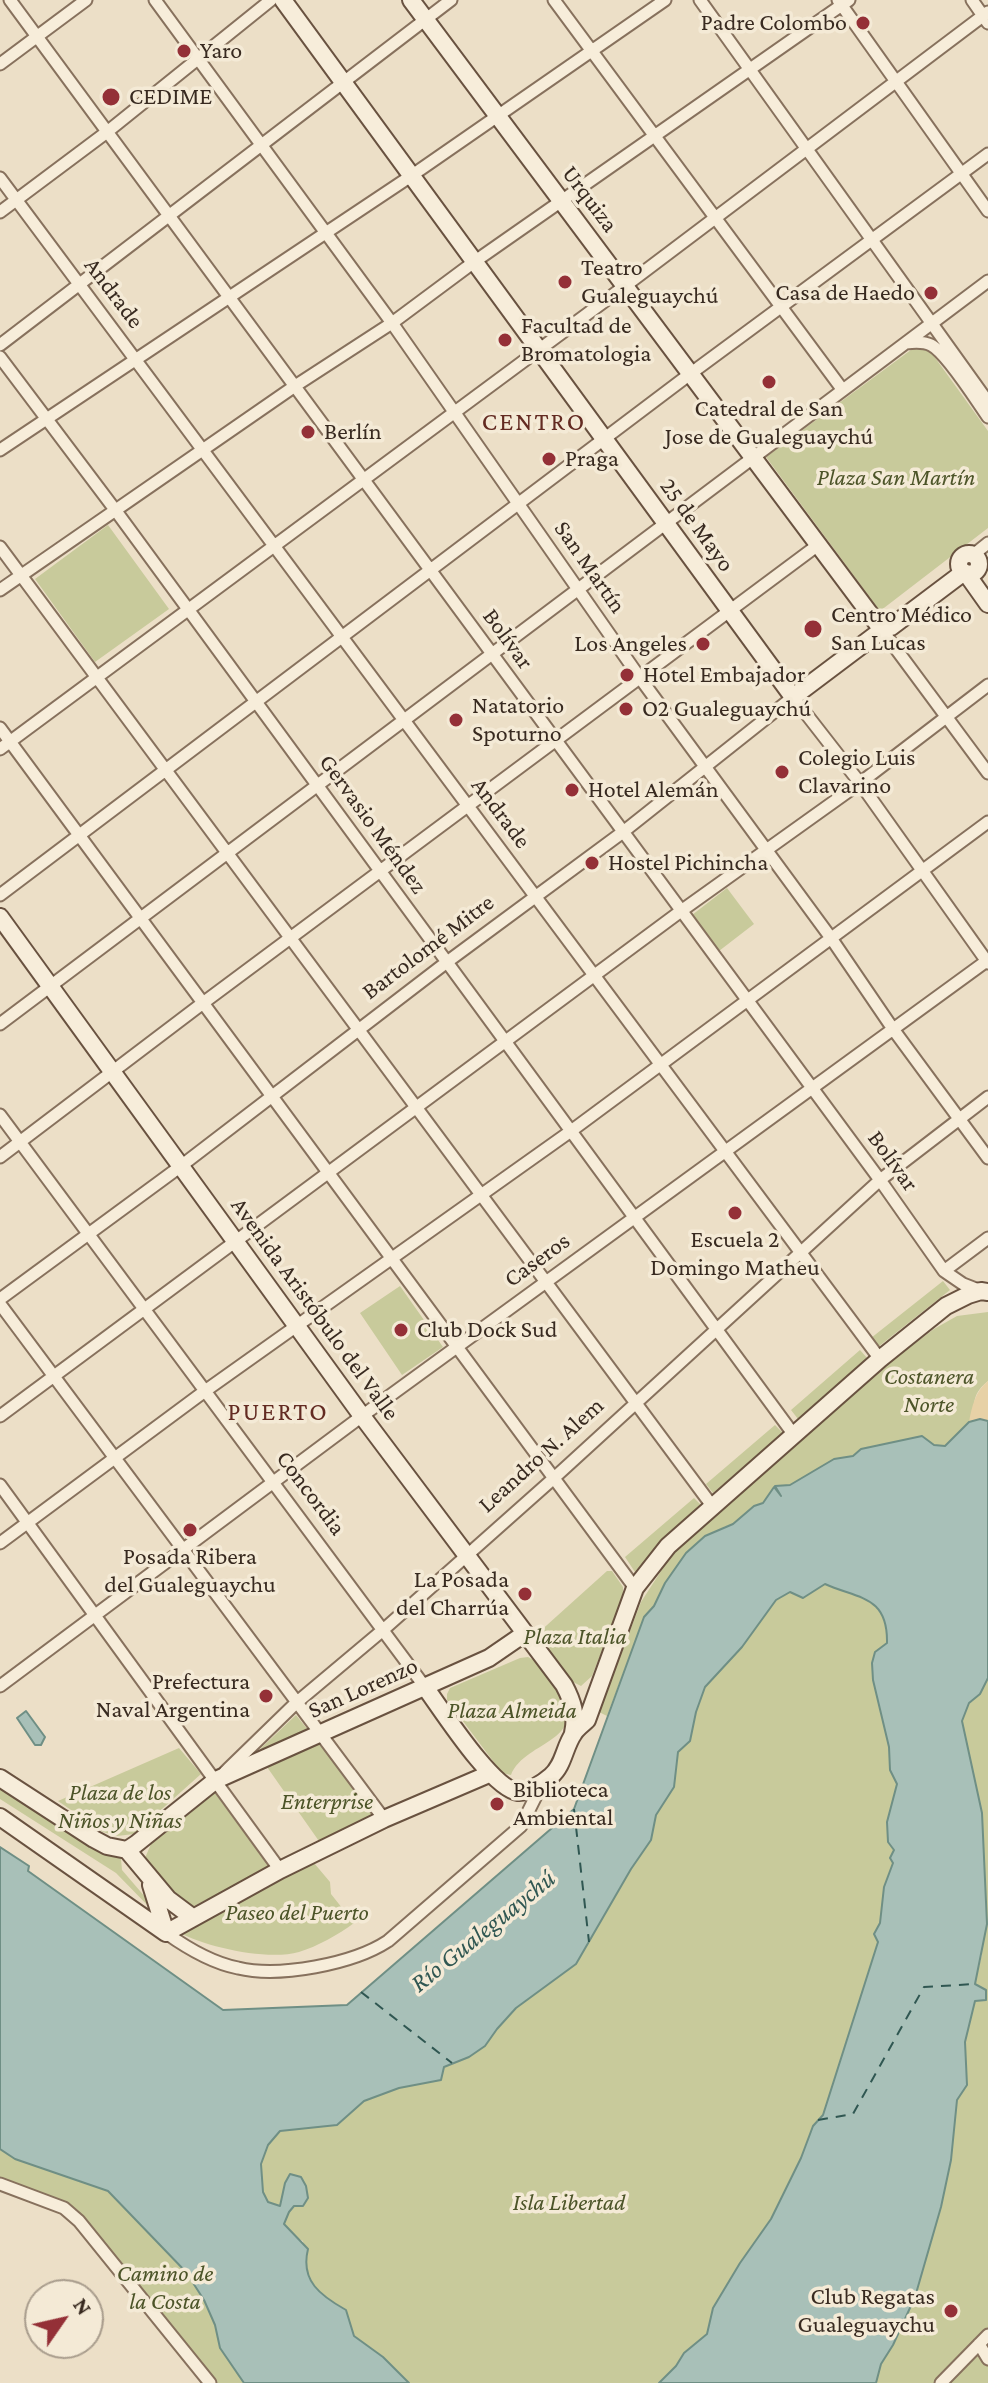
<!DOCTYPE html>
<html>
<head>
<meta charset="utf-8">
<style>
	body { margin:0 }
	#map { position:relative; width:988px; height:2383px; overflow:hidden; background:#ecdfc7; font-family:"Crimson Pro",serif }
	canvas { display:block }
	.north { position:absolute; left:24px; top:2279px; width:80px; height:80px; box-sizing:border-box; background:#f4ead6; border:2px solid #a99d8d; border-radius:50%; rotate:56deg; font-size:22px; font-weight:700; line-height:32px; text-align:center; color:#382a20 }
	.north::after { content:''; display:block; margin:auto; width:28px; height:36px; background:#943037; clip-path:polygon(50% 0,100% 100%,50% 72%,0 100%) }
</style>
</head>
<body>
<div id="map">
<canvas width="988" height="2383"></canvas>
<div class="north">N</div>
</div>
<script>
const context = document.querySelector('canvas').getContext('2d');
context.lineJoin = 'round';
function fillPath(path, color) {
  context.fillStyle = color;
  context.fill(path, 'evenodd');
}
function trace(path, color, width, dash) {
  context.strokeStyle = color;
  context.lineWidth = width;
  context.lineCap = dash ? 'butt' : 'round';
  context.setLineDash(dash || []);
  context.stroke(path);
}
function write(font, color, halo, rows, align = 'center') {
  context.font = font + ' "Crimson Pro",serif';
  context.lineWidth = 7;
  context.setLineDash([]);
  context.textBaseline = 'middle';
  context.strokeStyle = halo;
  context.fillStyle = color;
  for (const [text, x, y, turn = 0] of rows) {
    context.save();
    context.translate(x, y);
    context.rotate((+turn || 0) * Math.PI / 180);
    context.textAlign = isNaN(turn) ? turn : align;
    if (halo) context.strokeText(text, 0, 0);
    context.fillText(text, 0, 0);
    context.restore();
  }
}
const green = new Path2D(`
	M 923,341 L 988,431 L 988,528 L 880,611 L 766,457 Z
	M 108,525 L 169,609 L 95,662 L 35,579 Z
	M 727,888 L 754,924 L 719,951 L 692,915 Z
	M 943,1281 L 950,1290 L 878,1347 L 871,1338 Z
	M 400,1286 L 443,1347 L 402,1375 L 360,1313 Z
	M 988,1312 L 988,1381 C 968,1397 978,1407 969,1422 C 964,1431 952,1438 945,1446 L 934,1445 L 922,1436 L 861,1449 L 853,1456 L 834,1459 L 790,1485 L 776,1487 L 782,1495 L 780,1496 L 773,1488 L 763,1503 L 754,1506 L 733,1524 L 724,1527 L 665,1583 L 655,1606 L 644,1617 L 607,1716 L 599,1712 L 641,1602 L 672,1554 L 891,1361 L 934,1329 L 957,1316 Z
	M 860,1350 L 868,1359 L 798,1419 L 791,1410 Z
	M 775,1425 L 783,1433 L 713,1493 L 706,1484 Z
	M 694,1498 L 702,1506 L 658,1545 L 635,1572 L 625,1557 Z
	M 607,1571 L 612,1571 L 623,1587 L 623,1597 L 592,1676 L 581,1686 L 571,1681 L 537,1634 Z
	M 824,1584 C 859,1599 887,1595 887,1643 L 875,1652 L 872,1663 L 873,1680 L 889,1747 L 890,1770 L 897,1784 L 894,1850 L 893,1863 L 884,1887 L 880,1923 L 874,1934 L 878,1941 L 823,2115 L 813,2126 L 801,2158 L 771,2220 L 740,2263 L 713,2308 L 707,2334 L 684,2353 L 676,2366 L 659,2383 L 409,2383 L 383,2357 L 354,2336 L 346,2310 L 321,2296 L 308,2275 L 303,2241 L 295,2237 L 284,2224 L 289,2212 L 294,2206 L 285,2183 L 280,2207 L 268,2202 L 263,2192 L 261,2164 L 268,2145 L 280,2131 L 337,2125 L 363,2101 L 399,2088 L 441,2080 L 444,2067 L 469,2057 L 485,2046 L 497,2029 L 516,2008 L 576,1964 L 631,1869 L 651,1840 L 656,1815 L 674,1786 L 678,1752 L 690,1741 L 696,1712 L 705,1687 L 776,1600 L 790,1591 L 803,1598 Z
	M 528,1657 C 540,1662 546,1674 554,1684 C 597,1742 525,1739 511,1775 L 502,1773 L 447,1700 L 447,1694 L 450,1688 L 520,1658 Z
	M 988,1678 L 988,2383 L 876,2383 L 881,2364 L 893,2345 L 915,2297 L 941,2207 L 951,2161 L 957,2099 L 967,2085 L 965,2042 L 975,2001 L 986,1999 L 975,1984 L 982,1954 L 982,1813 L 962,1721 L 969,1703 L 980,1694 Z
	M 296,1715 L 308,1730 L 259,1754 L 257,1752 Z
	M 319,1743 L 372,1810 L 372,1820 L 321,1844 L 267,1767 Z
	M 179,1748 L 201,1774 L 134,1834 L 117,1836 L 103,1832 L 58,1801 Z
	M 0,1783 L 121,1859 L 122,1870 L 152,1905 L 157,1915 L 116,1873 L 0,1799 Z
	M 215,1793 L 270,1868 L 192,1907 L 178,1898 L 145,1858 L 151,1844 Z
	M 314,1863 L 330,1882 L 331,1894 L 354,1923 C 338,1935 318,1946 299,1952 C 267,1961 206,1947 178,1932 Z
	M 0,2149 L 15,2159 L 108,2190 L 186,2272 L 204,2300 L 215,2325 L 220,2348 L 244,2383 L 210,2383 L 63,2208 L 0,2184 Z`);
const sand = new Path2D(`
	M 988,1381 L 988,1421 L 980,1419 L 969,1422 C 972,1406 975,1392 988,1381 Z`);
const water = new Path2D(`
	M 980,1419 L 988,1421 L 988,1678 L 980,1694 L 969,1703 L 962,1721 L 982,1813 L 987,1924 L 975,1984 L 986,1990 L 986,2000 L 975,2001 L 965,2042 L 967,2085 L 957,2100 L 951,2160 L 941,2207 L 915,2297 L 893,2345 L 881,2364 L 876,2383 L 659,2383 L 676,2366 L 684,2353 L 707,2334 L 713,2308 L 740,2263 L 771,2219 L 801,2158 L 813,2126 L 823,2115 L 878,1942 L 874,1934 L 880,1923 L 884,1887 L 893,1863 L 890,1858 L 894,1850 L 888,1842 L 887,1822 L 897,1784 L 890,1770 L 889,1747 L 873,1680 L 872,1663 L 875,1652 L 887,1643 C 888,1595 858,1599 825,1584 L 803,1598 L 790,1592 L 776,1600 L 742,1647 L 705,1687 L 696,1712 L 690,1741 L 678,1752 L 674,1787 L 656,1815 L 651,1840 L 631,1869 L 576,1964 L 516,2008 L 497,2029 L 485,2046 L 469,2057 L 444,2067 L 441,2080 L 399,2088 L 364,2101 L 337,2125 L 280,2131 L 268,2145 L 261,2164 L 263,2192 L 268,2202 L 280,2206 L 285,2183 L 290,2174 L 301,2177 L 306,2186 L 308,2198 L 303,2206 L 294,2206 L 289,2212 L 284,2224 L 308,2249 C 300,2281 321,2296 346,2310 L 354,2336 L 383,2357 L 409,2383 L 244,2383 L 220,2348 L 215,2325 L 204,2300 L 186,2272 L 108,2191 L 15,2159 L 0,2149 L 0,1847 L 29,1866 L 28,1871 L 223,2010 L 347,2005 L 574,1809 L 644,1617 L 654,1606 L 665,1583 L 686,1553 L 705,1536 L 733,1524 L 754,1506 L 763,1503 L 774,1487 L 781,1496 L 775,1486 L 790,1485 L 834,1459 L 853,1456 L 861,1449 L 922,1436 L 934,1445 L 945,1446 L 969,1422 Z
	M 26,1711 L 45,1737 L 41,1745 L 35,1745 L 17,1718 Z`);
const ferry = new Path2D(`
	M 574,1809 L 589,1942
	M 361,1992 L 452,2063
	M 818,2120 L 853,2114 L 924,1987 L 975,1984`);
const street = new Path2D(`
	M 10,0 L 880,1180 L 944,1271 L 963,1284 L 981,1291
	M 155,0 L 392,323 L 640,678 L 831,938 L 893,1029 L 988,1158
	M 554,0 L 842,389
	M 700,0 L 988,402
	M 838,0 L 988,211
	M 972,0 L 988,23
	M 0,64 L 86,0
	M 0,178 L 880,1359
	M 0,212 L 107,132 L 271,0
	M 906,343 C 914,342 923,341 931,345 C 947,353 976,400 988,417
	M 0,345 L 451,0
	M 0,357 L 116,511 L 794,1435
	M 0,450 L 411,176 L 665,0
	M 0,547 L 713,1507
	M 973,555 L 988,543
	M 0,590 L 295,386 L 392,323 L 474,262 L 849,0
	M 882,630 L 988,773
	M 0,728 L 635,1588
	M 0,749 L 625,286 L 988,12
	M 0,895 L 690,374 L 988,154
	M 0,1024 L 988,281
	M 0,1115 L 425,1687
	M 0,1157 L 203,1003 L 818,545
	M 944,1271 L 988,1238
	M 0,1299 L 181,1166 L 447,962 L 623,832 L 793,697 L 860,783 L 988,963
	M 0,1304 L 384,1819
	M 0,1416 L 681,911 L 860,783 L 988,685
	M 0,1485 L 280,1870
	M 0,1543 L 205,1391 L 571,1131 L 988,822
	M 0,1686 L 362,1416 L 988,960
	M 225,1772 L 296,1703 L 383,1630 L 554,1478 L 880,1180 L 988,1097
	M 166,1933 C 187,1948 212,1963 238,1968 C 279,1978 353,1964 388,1941 L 521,1826 L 542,1784
	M 0,2184 L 64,2208 L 79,2221 L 210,2383
	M 979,2344 L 988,2359
	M 941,2383 L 988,2335`);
const secondary = new Path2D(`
	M 283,0 L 793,697 L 882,630 L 891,627 L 964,572
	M 411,0 L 882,630
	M959 564a10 10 0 1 1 20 0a10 10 0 1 1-20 0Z
	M 966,573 L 988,604
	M 0,917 L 362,1416 L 564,1685 C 573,1702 577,1715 573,1733
	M 425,1687 C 442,1710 492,1789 518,1792 C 528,1793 543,1783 551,1776 C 564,1765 564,1747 574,1733 C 577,1728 583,1724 587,1720 L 635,1588 L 668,1546 L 880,1359 L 946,1306 L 968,1295 L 981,1291 L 988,1292
	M 0,1778 L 94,1839 L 107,1846 L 127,1850
	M 0,1817 L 166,1933
	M 127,1850 L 136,1844 L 216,1780 L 489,1658 L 524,1634
	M 127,1850 L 168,1899 L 192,1917
	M 151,1885 L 166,1933
	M 166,1933 L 280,1870 L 384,1819 L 489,1774`);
const markers = [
	[863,23,8,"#943037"],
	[184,51,8,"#943037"],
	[111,97,10,"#943037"],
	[565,282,8,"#943037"],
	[931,293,8,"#943037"],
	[505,340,8,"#943037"],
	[769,382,8,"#943037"],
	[308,432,8,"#943037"],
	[549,459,8,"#943037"],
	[813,629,10,"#943037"],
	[703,644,8,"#943037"],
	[627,675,8,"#943037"],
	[626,709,8,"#943037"],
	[456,720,8,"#943037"],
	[782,772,8,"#943037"],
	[572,790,8,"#943037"],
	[592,863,8,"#943037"],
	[735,1213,8,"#943037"],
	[401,1330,8,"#943037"],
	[190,1530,8,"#943037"],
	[525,1594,8,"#943037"],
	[266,1696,8,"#943037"],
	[497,1804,8,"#943037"],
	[951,2311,8,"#943037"]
];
const poiNames = [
	["Padre Colombo",847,23,"right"],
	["Yaro",200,51],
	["CEDIME",129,97],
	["Teatro",581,268],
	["Gualeguaychú",581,296],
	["Casa de Haedo",915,293,"right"],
	["Facultad de",521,326],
	["Bromatologia",521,354],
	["Catedral de San",769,409,"center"],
	["Jose de Gualeguaychú",769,437,"center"],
	["Berlín",324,432],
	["Praga",565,459],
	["Centro Médico",831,615],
	["San Lucas",831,643],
	["Los Angeles",687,644,"right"],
	["Hotel Embajador",643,675],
	["Natatorio",472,706],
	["Spoturno",472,734],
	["O2 Gualeguaychú",642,709],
	["Colegio Luis",798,758],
	["Clavarino",798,786],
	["Hotel Alemán",588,790],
	["Hostel Pichincha",608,863],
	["Escuela 2",735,1240,"center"],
	["Domingo Matheu",735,1268,"center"],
	["Club Dock Sud",417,1330],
	["Posada Ribera",190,1557,"center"],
	["del Gualeguaychu",190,1585,"center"],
	["La Posada",509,1580,"right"],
	["del Charrúa",509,1608,"right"],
	["Prefectura",250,1682,"right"],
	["Naval Argentina",250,1710,"right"],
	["Biblioteca",513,1790],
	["Ambiental",513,1818],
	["Club Regatas",935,2297,"right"],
	["Gualeguaychu",935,2325,"right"]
];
const streetNames = [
	["Urquiza",590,199,53],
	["Andrade",114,293,53],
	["25 de Mayo",697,525,54],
	["San Martín",590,567,55],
	["Bolívar",508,639,54],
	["Andrade",501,813,53],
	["Gervasio Méndez",373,824,54],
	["Bartolomé Mitre",428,947,-37],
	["Bolívar",893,1161,54],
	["Caseros",537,1260,-36],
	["Avenida Aristóbulo del Valle",315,1309,54],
	["Leandro N. Alem",541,1455,-42],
	["Concordia",311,1493,53],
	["San Lorenzo",363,1688,-24]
];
const parkNames = [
	["Plaza San Martín",896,478],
	["Costanera",929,1377],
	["Norte",929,1405],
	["Plaza Italia",575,1637],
	["Plaza Almeida",512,1711],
	["Plaza de los",120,1793],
	["Niños y Niñas",120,1821],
	["Enterprise",327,1802],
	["Paseo del Puerto",297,1913],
	["Isla Libertad",569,2203],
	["Camino de",165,2274],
	["la Costa",165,2302]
];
const neighbourhoodNames = [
	["CENTRO",534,422],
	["PUERTO",278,1412]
];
const waterNames = [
	["Río Gualeguaychú",483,1931,-39]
];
fillPath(green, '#c8ca9b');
fillPath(sand, '#e7d1a6');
fillPath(water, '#a8c0b8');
trace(water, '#6f8f85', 2);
trace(ferry, '#305752', 2, [10, 8]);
trace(street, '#87715d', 15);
trace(secondary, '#695240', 20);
trace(street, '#f7edda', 11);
trace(secondary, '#f7edda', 16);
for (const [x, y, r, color] of markers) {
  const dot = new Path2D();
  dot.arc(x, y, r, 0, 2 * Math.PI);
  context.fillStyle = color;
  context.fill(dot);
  trace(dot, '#f4ead6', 3);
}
write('24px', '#382a20', '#f4ead6', poiNames, 'left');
write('24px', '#382a20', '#f4ead6', streetNames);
write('italic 24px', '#4c5428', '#f4ead6', parkNames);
context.letterSpacing = '2px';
write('26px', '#632b22', '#f4ead6', neighbourhoodNames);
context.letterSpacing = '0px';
write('italic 26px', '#305752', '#f4ead6', waterNames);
</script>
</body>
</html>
